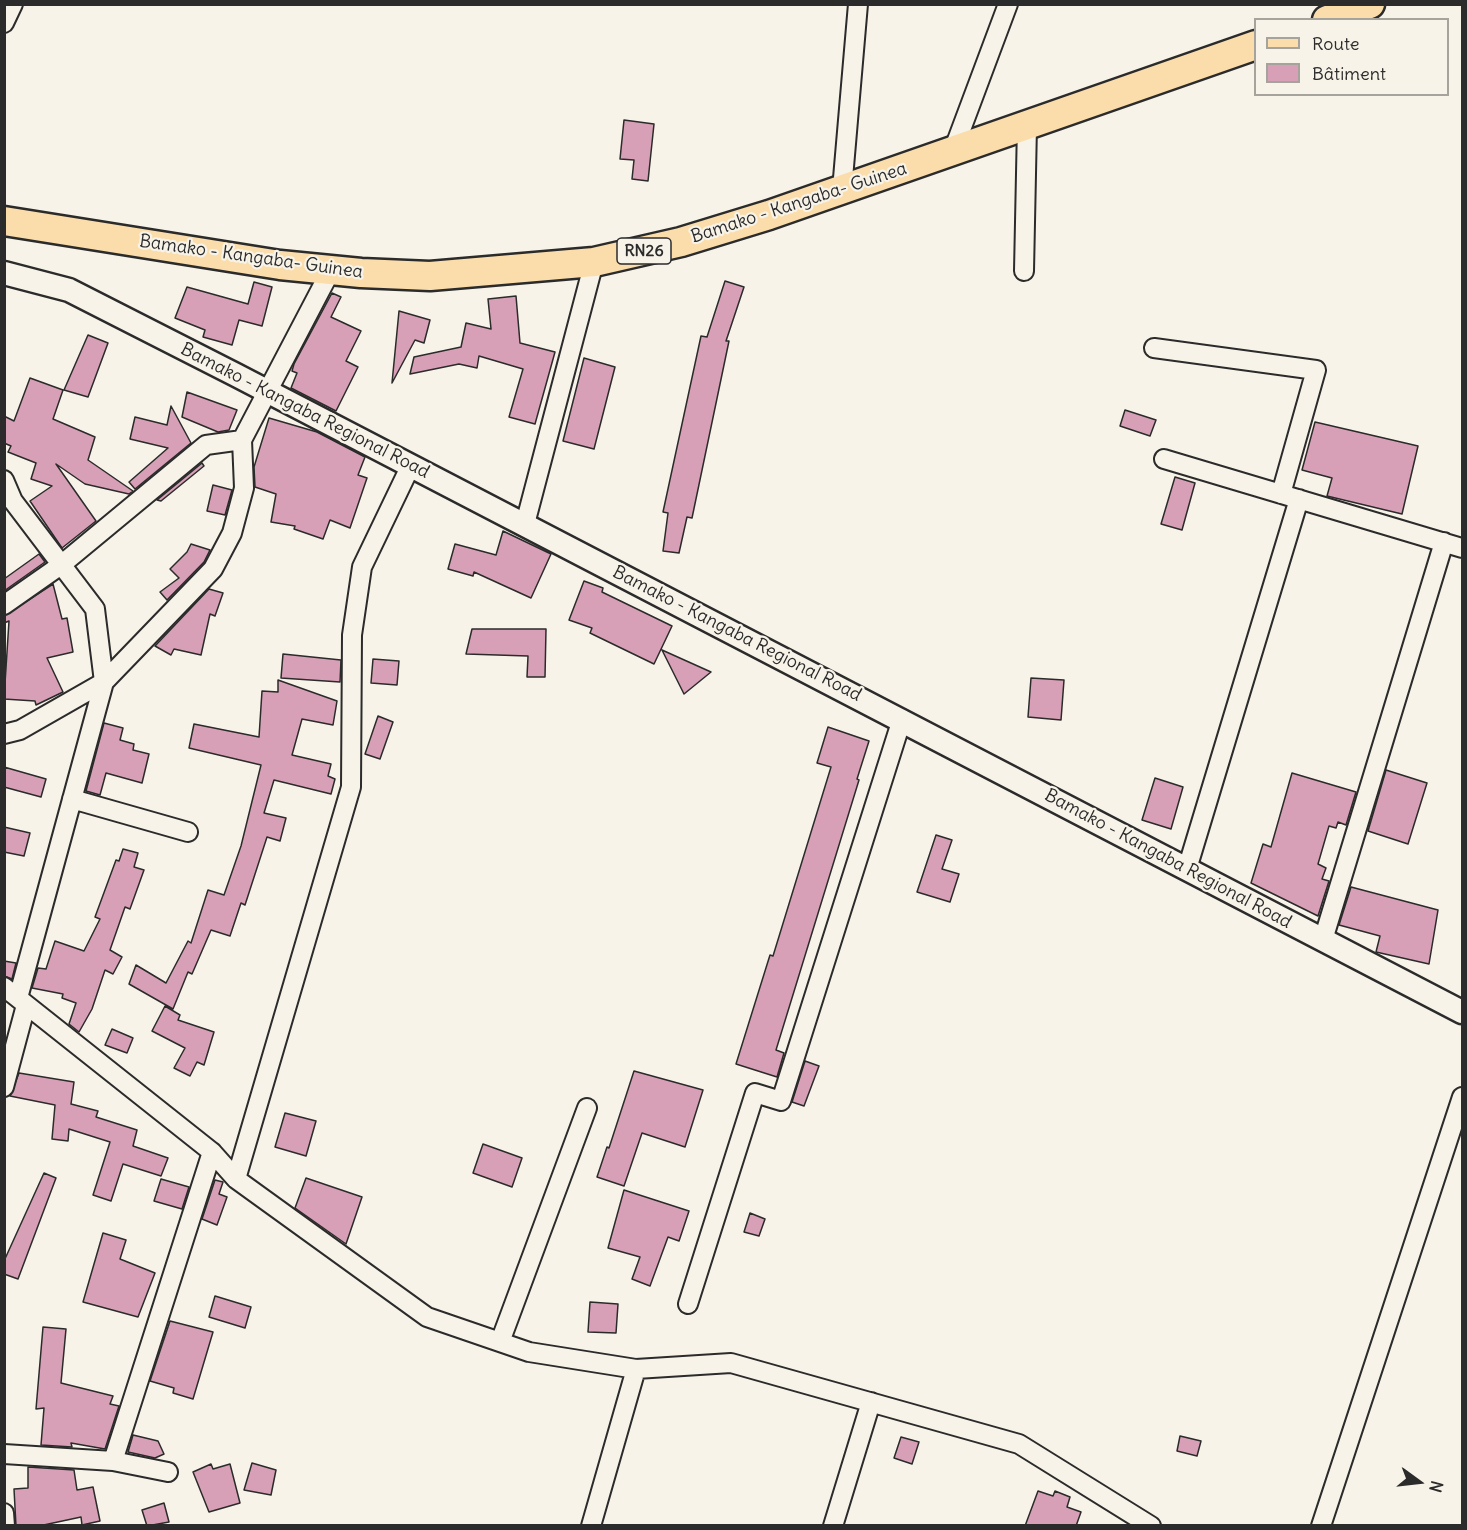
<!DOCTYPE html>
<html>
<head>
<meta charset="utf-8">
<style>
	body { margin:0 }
	#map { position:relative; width:1467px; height:1530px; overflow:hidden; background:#f7f3e8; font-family:Delius,sans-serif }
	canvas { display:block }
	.frame { position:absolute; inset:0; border:6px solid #2b2b2b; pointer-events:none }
	.legend { position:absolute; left:1254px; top:18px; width:195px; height:78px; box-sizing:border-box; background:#f7f3e8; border:2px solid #a5a39c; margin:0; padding:8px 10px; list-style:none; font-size:18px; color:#2b2b2b }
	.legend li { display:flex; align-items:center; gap:12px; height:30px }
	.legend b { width:30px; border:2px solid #a5a39c }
	.north { position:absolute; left:1389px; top:1452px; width:60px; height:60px; -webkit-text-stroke:4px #f7f3e8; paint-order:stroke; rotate:105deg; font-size:16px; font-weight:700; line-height:24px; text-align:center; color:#2b2b2b }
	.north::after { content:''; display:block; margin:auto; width:21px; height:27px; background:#2b2b2b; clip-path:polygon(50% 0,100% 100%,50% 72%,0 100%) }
</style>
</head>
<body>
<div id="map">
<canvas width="1467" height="1530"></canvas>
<div class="frame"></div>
<ul class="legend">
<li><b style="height:8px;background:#fbddab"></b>Route</li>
<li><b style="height:16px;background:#d7a0b6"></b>Bâtiment</li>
</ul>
<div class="north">N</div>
</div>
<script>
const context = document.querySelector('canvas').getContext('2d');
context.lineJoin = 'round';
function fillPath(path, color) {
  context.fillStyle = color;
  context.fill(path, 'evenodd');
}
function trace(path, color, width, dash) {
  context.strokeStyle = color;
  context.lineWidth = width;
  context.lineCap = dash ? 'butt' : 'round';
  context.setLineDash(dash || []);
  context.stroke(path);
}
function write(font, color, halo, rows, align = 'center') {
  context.font = font + ' Delius,sans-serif';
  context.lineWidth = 4.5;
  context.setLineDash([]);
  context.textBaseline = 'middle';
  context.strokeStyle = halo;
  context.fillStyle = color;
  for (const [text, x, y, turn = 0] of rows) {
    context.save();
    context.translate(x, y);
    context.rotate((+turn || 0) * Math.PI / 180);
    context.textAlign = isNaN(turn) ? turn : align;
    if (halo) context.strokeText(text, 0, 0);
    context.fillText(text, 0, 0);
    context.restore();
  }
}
const building = new Path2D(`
	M 624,120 L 654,124 L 648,181 L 632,179 L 634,160 L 620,159 Z
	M 725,281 L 744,287 L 726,341 L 729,341 L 692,518 L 687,517 L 679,553 L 663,551 L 668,513 L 663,512 L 701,336 L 707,337 Z
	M 254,282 L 272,287 L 262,326 L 239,320 L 232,345 L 203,337 L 205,330 L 175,318 L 187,287 L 248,304 Z
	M 332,293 L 341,297 L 331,317 L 361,331 L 346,361 L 358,367 L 336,411 L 291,388 L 297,373 L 292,371 L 294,364 Z
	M 516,296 L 520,343 L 555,352 L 535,424 L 509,417 L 523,369 L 479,356 L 477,368 L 459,364 L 410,374 L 414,357 L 461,347 L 466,323 L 491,329 L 488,299 Z
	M 399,311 L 430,320 L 424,343 L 415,340 L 392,383 Z
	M 88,335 L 108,343 L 88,397 L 64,390 Z
	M 584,358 L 615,367 L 594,449 L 563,441 Z
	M 30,378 L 63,390 L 53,419 L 95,437 L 88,460 L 133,491 L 129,494 L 85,484 L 56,464 L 96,521 L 62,548 L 30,501 L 52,486 L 31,479 L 36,463 L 8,452 L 11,446 L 4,443 L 4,416 L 14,421 Z
	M 187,392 L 237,410 L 229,430 L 218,432 L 182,417 Z
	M 171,406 L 191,443 L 135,489 L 129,482 L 168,448 L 130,439 L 135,417 L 167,425 Z
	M 1125,410 L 1156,420 L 1150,436 L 1120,426 Z
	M 269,418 L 317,432 L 365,457 L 358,475 L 367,478 L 350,528 L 330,520 L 323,539 L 294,529 L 295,526 L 271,522 L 276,494 L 255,487 L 254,467 Z
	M 1315,422 L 1418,446 L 1402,514 L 1327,496 L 1332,478 L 1302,470 Z
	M 202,463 L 204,466 L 161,501 L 157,500 Z
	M 1175,477 L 1195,483 L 1182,530 L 1161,524 Z
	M 213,485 L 232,490 L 225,515 L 207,511 Z
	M 503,531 L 551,554 L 531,598 L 474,572 L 473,576 L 448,569 L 455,544 L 496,555 Z
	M 191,544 L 210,550 L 204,562 L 167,600 L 160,592 L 179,578 L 170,569 L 187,552 Z
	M 39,554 L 45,562 L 4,591 L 4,579 Z
	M 584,581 L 603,588 L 602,592 L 672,626 L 654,664 L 590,633 L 592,628 L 569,620 Z
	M 53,584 L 62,619 L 67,618 L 73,652 L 47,658 L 63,692 L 36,705 L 35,701 L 4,699 L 9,621 L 4,623 L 4,616 Z
	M 209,589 L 223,593 L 215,616 L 210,614 L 201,655 L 174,649 L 171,655 L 155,646 Z
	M 472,629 L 546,629 L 545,677 L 527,677 L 528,656 L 466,654 Z
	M 662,650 L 711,672 L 684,694 Z
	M 283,654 L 341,660 L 340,682 L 281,678 Z
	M 373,659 L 399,661 L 397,685 L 371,683 Z
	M 1031,678 L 1064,680 L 1061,720 L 1028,717 Z
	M 278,680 L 337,701 L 333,725 L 302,719 L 292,755 L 331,764 L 328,776 L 335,779 L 331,794 L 274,780 L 264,813 L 286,818 L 280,841 L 267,837 L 245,905 L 241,903 L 230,936 L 211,930 L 192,974 L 188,972 L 173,1009 L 129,984 L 136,965 L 166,983 L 188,941 L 191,943 L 208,890 L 224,895 L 241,846 L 261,765 L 189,748 L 194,724 L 259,737 L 262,691 L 278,692 Z
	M 378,716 L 393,722 L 380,759 L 365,754 Z
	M 104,723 L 123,728 L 120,740 L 134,744 L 133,750 L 149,754 L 142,783 L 106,773 L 100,795 L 86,791 Z
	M 828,727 L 869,741 L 857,779 L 859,780 L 776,1050 L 784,1053 L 777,1077 L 736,1064 L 770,955 L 773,956 L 831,767 L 817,763 Z
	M 4,767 L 46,779 L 41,797 L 4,787 Z
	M 1386,770 L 1427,783 L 1408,844 L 1368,831 Z
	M 1292,773 L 1356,792 L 1346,825 L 1338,822 L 1336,828 L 1329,826 L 1318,864 L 1326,868 L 1322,879 L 1329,881 L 1318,916 L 1251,883 L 1263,844 L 1271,847 Z
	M 1155,778 L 1183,787 L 1171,829 L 1142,820 Z
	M 4,827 L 30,833 L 24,856 L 4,852 Z
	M 936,835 L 952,840 L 942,869 L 959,874 L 950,902 L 917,892 Z
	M 123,849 L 138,853 L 134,867 L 144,870 L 130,909 L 125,907 L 110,950 L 122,957 L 113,974 L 105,970 L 92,1009 L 79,1032 L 69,1024 L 76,1003 L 62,998 L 63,994 L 32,988 L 38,968 L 46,969 L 55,941 L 84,951 L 100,919 L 95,917 L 116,860 L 119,861 Z
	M 1351,887 L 1438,910 L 1429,964 L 1376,952 L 1380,936 L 1339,925 Z
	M 4,961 L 16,963 L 12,979 L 4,976 Z
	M 165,1006 L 180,1015 L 178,1020 L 214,1032 L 204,1065 L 197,1062 L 190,1076 L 174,1068 L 185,1048 L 152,1031 Z
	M 112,1029 L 133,1038 L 127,1053 L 105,1045 Z
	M 805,1061 L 819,1066 L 804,1106 L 792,1102 Z
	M 634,1071 L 703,1090 L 685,1147 L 642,1133 L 624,1186 L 597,1177 L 607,1147 L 609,1148 Z
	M 19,1073 L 74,1082 L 71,1104 L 98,1111 L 96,1117 L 137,1130 L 133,1146 L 168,1158 L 161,1176 L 123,1164 L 111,1201 L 93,1195 L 110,1142 L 69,1129 L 68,1141 L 52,1139 L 55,1105 L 10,1096 Z
	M 285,1113 L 316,1121 L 306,1156 L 275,1147 Z
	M 483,1144 L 522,1158 L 512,1187 L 473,1173 Z
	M 44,1173 L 56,1178 L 18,1279 L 4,1274 L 4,1261 Z
	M 306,1178 L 362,1197 L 346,1244 L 295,1208 Z
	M 161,1179 L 189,1187 L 182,1209 L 154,1201 Z
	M 215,1180 L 223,1182 L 219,1194 L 227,1197 L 217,1225 L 202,1219 Z
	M 624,1190 L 689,1211 L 679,1241 L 668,1237 L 650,1286 L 632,1279 L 640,1257 L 608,1248 Z
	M 750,1213 L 765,1219 L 759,1236 L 744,1232 Z
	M 103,1233 L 126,1240 L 120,1259 L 155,1273 L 138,1317 L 83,1302 Z
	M 215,1296 L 251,1307 L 245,1328 L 209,1317 Z
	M 590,1302 L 618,1304 L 616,1333 L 588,1332 Z
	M 170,1321 L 213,1332 L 193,1399 L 173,1393 L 174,1388 L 150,1381 Z
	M 43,1327 L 66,1329 L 61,1383 L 113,1396 L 110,1404 L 119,1406 L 105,1449 L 71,1443 L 72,1447 L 41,1445 L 44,1408 L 36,1409 Z
	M 133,1435 L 158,1441 L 164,1454 L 155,1458 L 128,1452 Z
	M 1180,1436 L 1201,1441 L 1197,1456 L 1177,1451 Z
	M 901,1437 L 919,1442 L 912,1464 L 894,1458 Z
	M 252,1463 L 276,1470 L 271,1495 L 244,1490 Z
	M 211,1464 L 213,1469 L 230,1464 L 240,1503 L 209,1512 L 193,1472 Z
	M 28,1467 L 74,1470 L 77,1490 L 93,1487 L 100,1521 L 82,1525 L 81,1517 L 39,1526 L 16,1526 L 14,1489 L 28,1488 Z
	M 1038,1491 L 1053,1496 L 1055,1491 L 1070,1497 L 1067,1507 L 1081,1512 L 1076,1526 L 1025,1526 Z
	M 164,1503 L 169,1522 L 147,1526 L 142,1510 Z`);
const minor = new Path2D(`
	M 4,23 L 13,4
	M 953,151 L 1008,4
	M 842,190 L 858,4
	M 1024,271 L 1027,125
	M 1154,348 L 1316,370 L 1281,494
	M 1164,459 L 1462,548
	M 4,480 L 13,501 L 95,609 L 104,682 L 18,998
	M 525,524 L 594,262
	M 4,605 L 61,565 L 206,445 L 242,440
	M 4,734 L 20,730 L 104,682 L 213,569 L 232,533 L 244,488 L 242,440 L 331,270
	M 72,799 L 188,832
	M 1187,869 L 1299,499
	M 1323,940 L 1444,542
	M 4,987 L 212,1152 L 236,1179 L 427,1317 L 529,1352 L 636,1369 L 731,1363 L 1019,1444 L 1151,1526
	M 4,1087 L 26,1005
	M 236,1179 L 351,787 L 352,635 L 362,567 L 411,465
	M 688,1304 L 755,1093 L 781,1101 L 902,719
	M 500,1342 L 587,1108
	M 4,1454 L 113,1461 L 168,1472
	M 113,1461 L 212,1152
	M 4,1513 L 5,1526
	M 591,1526 L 636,1369
	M 833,1526 L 871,1402
	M 1321,1526 L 1462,1097`);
const tertiary = new Path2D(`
	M 4,273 L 69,290 L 236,375 L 1462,1012`);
const primary = new Path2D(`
	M 1327,20 L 1370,4
	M 4,221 L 280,265 L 361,273 L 430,276 L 594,262 L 681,242 L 769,215 L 1256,45`);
const shields = [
	[644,251,54]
];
const shieldNames = [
	["RN26",644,251]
];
const streetNames = [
	["Bamako - Kangaba- Guinea",799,203,-18],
	["Bamako - Kangaba- Guinea",251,257,8],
	["Bamako - Kangaba Regional Road",305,411,27],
	["Bamako - Kangaba Regional Road",737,634,27],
	["Bamako - Kangaba Regional Road",1168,859,28]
];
fillPath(building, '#d7a0b6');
trace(building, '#2b2b2b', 1.5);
trace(minor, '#2b2b2b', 22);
trace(tertiary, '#2b2b2b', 27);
trace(primary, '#2b2b2b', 33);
trace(minor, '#f7f3e8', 18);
trace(tertiary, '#f7f3e8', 22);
trace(primary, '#fbddab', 28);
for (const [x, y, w] of shields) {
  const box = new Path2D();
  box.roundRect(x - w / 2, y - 13, w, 26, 4.5);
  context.fillStyle = '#f7f3e8';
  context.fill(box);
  trace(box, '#2b2b2b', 1.5);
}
write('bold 16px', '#2b2b2b', null, shieldNames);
write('18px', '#2b2b2b', '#f7f3e8', streetNames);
</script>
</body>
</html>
